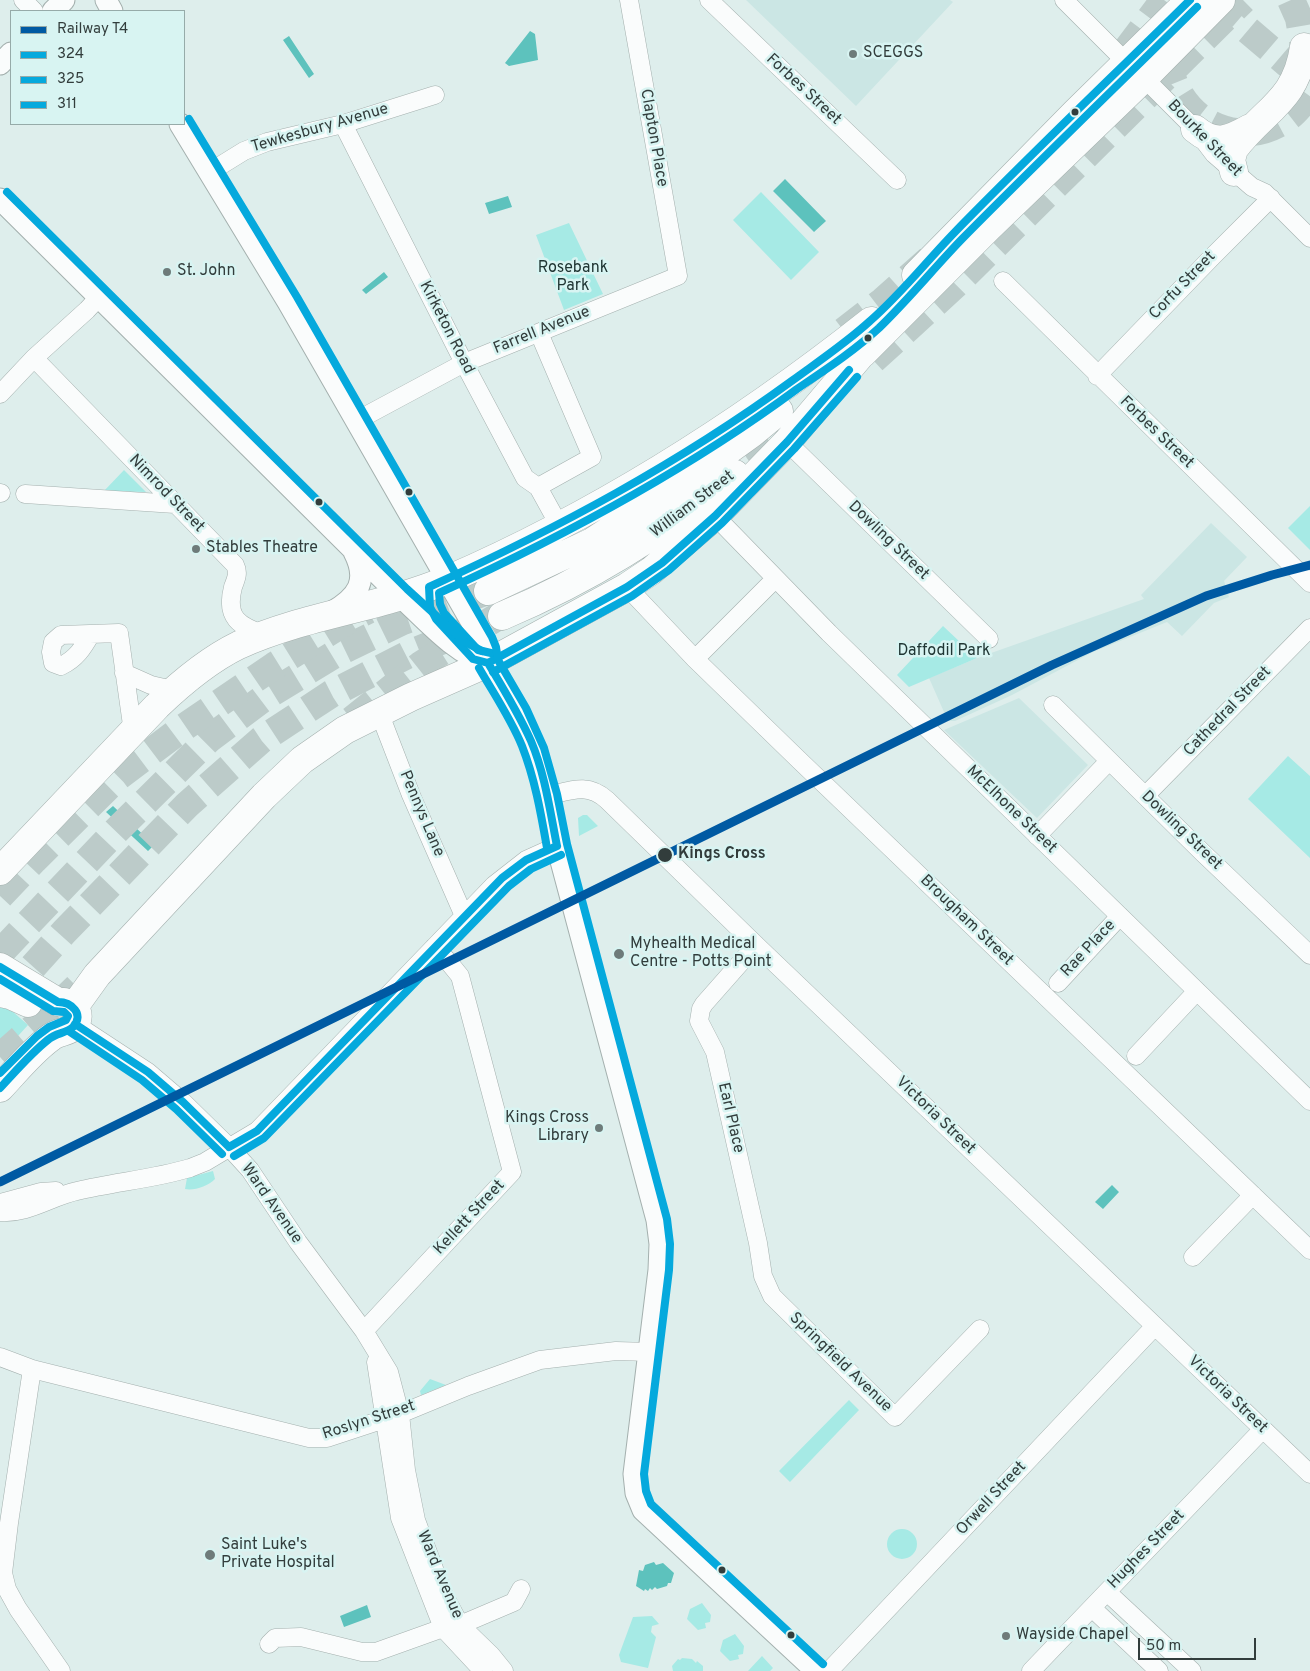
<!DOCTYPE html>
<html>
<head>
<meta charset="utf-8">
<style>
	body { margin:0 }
	#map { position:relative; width:1310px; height:1671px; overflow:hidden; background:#deeeec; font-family:Overpass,sans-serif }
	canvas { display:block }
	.legend { position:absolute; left:10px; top:10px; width:175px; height:115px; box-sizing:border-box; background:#d8f4f2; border:1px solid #96aba9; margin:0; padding:6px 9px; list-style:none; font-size:15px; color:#323d3c }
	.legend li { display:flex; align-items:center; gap:10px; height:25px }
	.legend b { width:25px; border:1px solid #96aba9 }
	.scale { position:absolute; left:1138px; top:1638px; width:118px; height:22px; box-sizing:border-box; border:2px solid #323d3c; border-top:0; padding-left:6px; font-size:15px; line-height:18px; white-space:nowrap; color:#323d3c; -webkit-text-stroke:4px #d8f4f2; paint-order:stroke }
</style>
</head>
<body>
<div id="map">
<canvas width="1310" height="1671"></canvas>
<ul class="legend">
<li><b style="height:6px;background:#005aa3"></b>Railway T4</li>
<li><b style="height:6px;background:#05a9dd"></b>324</li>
<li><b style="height:6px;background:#05a9dd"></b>325</li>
<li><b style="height:6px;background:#05a9dd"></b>311</li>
</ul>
<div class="scale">50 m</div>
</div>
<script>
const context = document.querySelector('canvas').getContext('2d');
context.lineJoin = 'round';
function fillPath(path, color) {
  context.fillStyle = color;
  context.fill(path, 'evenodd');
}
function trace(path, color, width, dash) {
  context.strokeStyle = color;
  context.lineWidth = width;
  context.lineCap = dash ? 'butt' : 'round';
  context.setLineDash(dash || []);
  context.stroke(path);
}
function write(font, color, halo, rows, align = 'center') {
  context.font = font + ' Overpass,sans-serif';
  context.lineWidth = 5;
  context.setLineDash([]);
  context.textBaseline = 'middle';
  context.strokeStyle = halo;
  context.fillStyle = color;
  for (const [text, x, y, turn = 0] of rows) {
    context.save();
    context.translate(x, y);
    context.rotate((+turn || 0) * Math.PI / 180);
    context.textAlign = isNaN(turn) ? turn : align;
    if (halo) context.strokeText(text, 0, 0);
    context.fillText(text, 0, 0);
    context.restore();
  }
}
const built = new Path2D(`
	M 746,0 L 950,0 L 953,2 L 856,106 Z
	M 1211,523 L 1247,557 L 1224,581 L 1229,597 L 1214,603 L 1182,636 L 1167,622 L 1093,652 L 1012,695 L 955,721 L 948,721 L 929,678 L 977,658 L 1144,599 L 1141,595 Z
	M 1019,698 L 1088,765 L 1037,818 L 944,730 Z`);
const green = new Path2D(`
	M 761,192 L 819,252 L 791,280 L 733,220 Z
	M 569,223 L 603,294 L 564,310 L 536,235 Z
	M 124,470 L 146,492 L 104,491 Z
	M 1310,506 L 1310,550 L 1288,528 Z
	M 943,626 L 977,658 L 909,687 L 897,675 Z
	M 1288,756 L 1310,776 L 1310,858 L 1248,799 Z
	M 583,815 L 587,815 L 598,826 L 579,836 L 578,818 Z
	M 0,1005 L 12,1011 L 28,1025 L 0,1056 Z
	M 213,1171 L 215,1179 C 208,1186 194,1191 185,1189 L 187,1178 Z
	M 430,1379 L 446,1385 L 421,1395 L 420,1391 Z
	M 849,1400 L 859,1410 L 790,1482 L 779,1471 Z
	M887 1544a15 15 0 1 1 30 0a15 15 0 1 1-30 0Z
	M 702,1603 L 711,1615 L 710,1622 L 705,1623 L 706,1628 L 698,1630 L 687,1619 L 690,1609 Z
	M 652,1616 L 659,1624 L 652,1626 L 651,1632 L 656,1637 L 648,1668 L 621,1662 L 619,1655 L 633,1617 Z
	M 735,1634 L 744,1646 L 743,1654 L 738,1655 L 739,1659 L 730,1661 L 720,1651 L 723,1640 Z
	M 762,1656 L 773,1668 L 770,1671 L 748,1671 Z
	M 682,1658 L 692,1659 L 696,1663 L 697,1661 L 703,1666 L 703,1671 L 673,1671 L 672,1666 L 678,1659 L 680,1660 Z`);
const water = new Path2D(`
	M 530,31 L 535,34 L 538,60 L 509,66 L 505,63 Z
	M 289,36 L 314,74 L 309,78 L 283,40 Z
	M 785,179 L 826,221 L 814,232 L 773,191 Z
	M 508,196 L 512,207 L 489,214 L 485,203 Z
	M 384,272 L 388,277 L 366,294 L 362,290 Z
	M 113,806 L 154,845 L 148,851 L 106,812 Z
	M 1112,1185 L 1119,1192 L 1103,1209 L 1095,1202 Z
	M 654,1562 L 656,1565 L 663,1563 L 674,1573 L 671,1583 L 668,1583 L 667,1586 L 657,1589 L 655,1587 L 652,1590 L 650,1588 L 648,1591 L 645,1589 L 644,1591 L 636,1586 L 639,1570 L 643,1571 L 645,1565 Z
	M 367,1605 L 371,1617 L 344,1627 L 340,1616 Z`);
const primaryTunnel = new Path2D(`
	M 0,953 L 116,831 L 209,739 L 265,697 L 335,654 L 403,621 L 488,591
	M 5,998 L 64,932 L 187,805 L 261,740 L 331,694 L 411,653 L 502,616`);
const motorwayTunnel = new Path2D(`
	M 1291,0 L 1299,18 L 1304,47
	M 1216,3 L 1310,83
	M 1125,52 L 1164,0
	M 1168,56 C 1172,118 1239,156 1290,116 C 1298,110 1304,101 1310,93
	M 844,331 L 883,301 L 932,257
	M 873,360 L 955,285 L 1243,0
	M 713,483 L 789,431
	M 352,720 L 422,664 L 521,602
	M 0,896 L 34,860 L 119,776 L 180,730 L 274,666 L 350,619 L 368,610
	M 0,1057 L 47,1016 L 77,987`);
const minor = new Path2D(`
	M 23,0 L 34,11
	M 709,0 L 897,180
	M 1064,0 L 1126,62
	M 1144,78 L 1195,129 L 1214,154 L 1252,187 L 1265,193 L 1310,238
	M 343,124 L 464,363 L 525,478 L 538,487 L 559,525
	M 210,172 L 244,151 L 267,142 L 343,124 L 435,95
	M 1003,281 L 1310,583
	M 34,358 L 235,565 C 239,573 236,579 233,587 C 225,618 239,626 265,635
	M 1097,376 L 1212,257 L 1271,198
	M 0,394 L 34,358 L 87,310 L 99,297
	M 356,421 L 464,363 L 678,276 L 629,0
	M 787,442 L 989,639
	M 538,487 L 592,457 L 539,333
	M 0,493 L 1,493
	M 25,494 L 175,504
	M 715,516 L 829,633 L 1310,1101
	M 627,587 L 695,659 L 799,760 L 1310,1250
	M 91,634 C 83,648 76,659 61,666 L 53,663 L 51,652 L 53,642 L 61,635 L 119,633 L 133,732
	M 695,659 L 775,579
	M 124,673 L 151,685 L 173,690
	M 1053,705 L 1203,853 L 1310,955
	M 379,712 L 411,795 L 464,916
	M 547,796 C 570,791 587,782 607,800 L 756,945 L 1310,1474
	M 1145,796 L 1310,628
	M 1037,836 L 1109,761
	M 756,945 L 704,1004 L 701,1009 L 699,1021 L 715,1052 L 758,1243 L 763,1276 L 772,1296 L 895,1417 L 980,1329
	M 1058,983 L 1120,916
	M 75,1024 L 148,1072 L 183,1102 L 229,1147 L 250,1170 L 298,1242 L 364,1331 L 389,1372 L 400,1414 L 406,1470 L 416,1520 L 443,1593 L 460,1625 L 491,1655 L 504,1671
	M 1136,1056 L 1197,991
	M 0,1203 L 41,1192 L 56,1191
	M 0,1212 C 28,1214 50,1197 77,1191 C 114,1182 153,1179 190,1168 L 205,1162 L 257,1131 L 494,885 L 526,860 L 557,846
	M 1193,1257 L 1253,1195
	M 364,1331 L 512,1172 L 460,976 L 447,960 L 434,947
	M 0,1357 L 32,1369 L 309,1438 L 327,1438 L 400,1414 L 468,1386 L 540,1360 L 616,1351 L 650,1352
	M 376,1362 L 400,1518 L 443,1628 L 483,1671
	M 32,1369 L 9,1523 L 3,1573 L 7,1589 L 18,1609 L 61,1671
	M 1107,1592 L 1192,1671
	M 1092,1608 L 1159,1671
	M 269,1644 L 275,1638 L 301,1637 L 362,1652 L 376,1652 L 443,1628 L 460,1625 L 514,1602 L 521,1589
	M 829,1671 L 1155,1326
	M 1031,1671 L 1263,1429`);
const tertiary = new Path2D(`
	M 106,0 L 112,11
	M 53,11 L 64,0
	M 0,64 L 11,53
	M 180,124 L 288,302 L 483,642 L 486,649 L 488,663 L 517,713 L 535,751 L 547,796 L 557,846 L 657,1220 L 660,1244 L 659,1270 L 634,1474 L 636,1493 L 643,1510 L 816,1671
	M 0,199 L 400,596 C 425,619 456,655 488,663
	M 332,612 C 358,597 369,581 354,552`);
const primary = new Path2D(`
	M 916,275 L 1075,113 L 1190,0
	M 862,354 L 988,228 L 1144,78 L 1221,0
	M 488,591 L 592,542 L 690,478 L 751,434 L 779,411
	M 502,616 C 587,580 664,533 735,474
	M 0,871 L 157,706 C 181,683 208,660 239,645 C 305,615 380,608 447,580 C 599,514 741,424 871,321
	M 0,967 L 58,1002 C 72,1000 84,1013 74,1026 C 68,1033 58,1031 50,1038 C 31,1052 16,1071 0,1088
	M 0,993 L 10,995 L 28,1003
	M 74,1007 L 97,975 L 264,796 L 302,760 L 345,730 L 411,697 L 488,663 L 627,587 L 651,571 L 715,516 L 787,442 L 859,357`);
const motorway = new Path2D(`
	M 1195,129 C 1215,146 1229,140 1250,128
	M 1234,172 L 1231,160 L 1234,149 C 1264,109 1296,102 1304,47`);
const bus1 = new Path2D(`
	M 488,663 L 473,659 L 436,619 L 430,607 L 429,587 C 558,528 678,464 793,380 C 819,361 846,343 870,321 C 900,295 926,262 954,233 C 1031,154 1111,78 1190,0
	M 488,663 L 627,587 L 662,563 L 715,516 L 787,442 L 849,370
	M 488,663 C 503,688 519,714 531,741 C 545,774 550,811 557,846
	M 0,967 L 58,1002 C 71,1002 85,1014 73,1027 C 67,1033 56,1033 49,1039 C 31,1053 16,1071 0,1088
	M 75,1024 L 148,1072 L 183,1102 L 229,1147
	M 229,1147 L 257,1131 L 502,878 L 526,860 L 557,846`);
const bus2 = new Path2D(`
	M 491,653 L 478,650 L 444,613 L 440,604 L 439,593 C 565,536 686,471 797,389 C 825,370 854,351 879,328 C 908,300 934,268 962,239 C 1039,161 1119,84 1197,7
	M 479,668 C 494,694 511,719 522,746 C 535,779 541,814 547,848
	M 493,672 L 632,596 L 669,570 L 722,523 L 794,449 L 857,377
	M 0,979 L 53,1011 L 64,1012 L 68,1016 L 66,1020 L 49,1027 L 37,1036 L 0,1073
	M 70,1032 L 142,1080 L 176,1109 L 222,1154
	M 234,1156 L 264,1138 L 509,886 L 531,869 L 561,855`);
const bus3 = new Path2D(`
	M 189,119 L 297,297 L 492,637 L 496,647 L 498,660 L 526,708 L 544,748 L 557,794 L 567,844 L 667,1219 L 670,1244 L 669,1270 L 644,1474 L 646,1491 L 651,1504 L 823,1664
	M 7,192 L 407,589 L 465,642 L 482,651`);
const rail1 = new Path2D(`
	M 0,1182 L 1052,665 L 1206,596 L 1272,575 L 1310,565`);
const markers = [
	[853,54,5,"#6e7b7a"],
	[1075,112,4.5,"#323d3c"],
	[167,272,5,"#6e7b7a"],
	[868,338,4.5,"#323d3c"],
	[409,492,4.5,"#323d3c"],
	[319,502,4.5,"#323d3c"],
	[196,549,5,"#6e7b7a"],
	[665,855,8,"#323d3c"],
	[619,954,6,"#6e7b7a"],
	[599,1128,5,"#6e7b7a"],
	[210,1555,6,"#6e7b7a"],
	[722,1570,4.5,"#323d3c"],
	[791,1635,4.5,"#323d3c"],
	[1006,1636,5,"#6e7b7a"]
];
const poiNames = [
	["SCEGGS",863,54],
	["St. John",177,272],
	["Stables Theatre",206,549],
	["Myhealth Medical",630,945],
	["Centre - Potts Point",630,963],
	["Kings Cross",589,1119,"right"],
	["Library",589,1137,"right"],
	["Saint Luke's",221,1546],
	["Private Hospital",221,1564],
	["Wayside Chapel",1016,1636]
];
const streetNames = [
	["Forbes Street",803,90,43],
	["Tewkesbury Avenue",320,129,-16],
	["Clapton Place",653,138,80],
	["Bourke Street",1204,139,46],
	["Corfu Street",1183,286,-46],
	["Kirketon Road",446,328,63],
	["Farrell Avenue",542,331,-22],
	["Forbes Street",1156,433,44],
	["Nimrod Street",166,494,46],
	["William Street",693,505,-37],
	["Dowling Street",888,541,44],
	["Cathedral Street",1228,712,-46],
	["McElhone Street",1011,810,44],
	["Pennys Lane",421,814,67],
	["Dowling Street",1181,831,44],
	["Brougham Street",966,921,44],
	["Rae Place",1089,949,-47],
	["Victoria Street",935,1116,44],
	["Earl Place",730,1118,77],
	["Ward Avenue",271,1204,55],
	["Kellett Street",470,1218,-47],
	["Springfield Avenue",840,1363,44],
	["Victoria Street",1227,1395,44],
	["Roslyn Street",369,1421,-18],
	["Orwell Street",992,1499,-47],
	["Hughes Street",1147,1550,-46],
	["Ward Avenue",439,1575,67]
];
const parkNames = [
	["Rosebank",573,269],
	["Park",573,287],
	["Daffodil Park",944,652]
];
const stopNames = [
	["Kings Cross",678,855]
];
fillPath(built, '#cbe6e4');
fillPath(green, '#a6eae5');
fillPath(water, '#5dc2bd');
trace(primaryTunnel, '#bccbc9', 28, [28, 14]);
trace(motorwayTunnel, '#bccbc9', 28, [28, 14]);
trace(minor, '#a4b0ae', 19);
trace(tertiary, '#a4b0ae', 23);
trace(primary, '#a4b0ae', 29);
trace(motorway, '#a4b0ae', 29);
trace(minor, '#fafcfc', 18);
trace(tertiary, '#fafcfc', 21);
trace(primary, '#fafcfc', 28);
trace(motorway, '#fafcfc', 28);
trace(bus1, '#05a9dd', 8);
trace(bus2, '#05a9dd', 8);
trace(bus3, '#05a9dd', 8);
trace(rail1, '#005aa3', 9);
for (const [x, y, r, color] of markers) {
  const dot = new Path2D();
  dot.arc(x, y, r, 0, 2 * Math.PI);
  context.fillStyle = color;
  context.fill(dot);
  trace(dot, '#d8f4f2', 2);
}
write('16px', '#323d3c', '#d8f4f2', poiNames, 'left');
write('16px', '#323d3c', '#d8f4f2', streetNames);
write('16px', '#203634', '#d8f4f2', parkNames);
write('bold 16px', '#323d3c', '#d8f4f2', stopNames, 'left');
</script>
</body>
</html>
